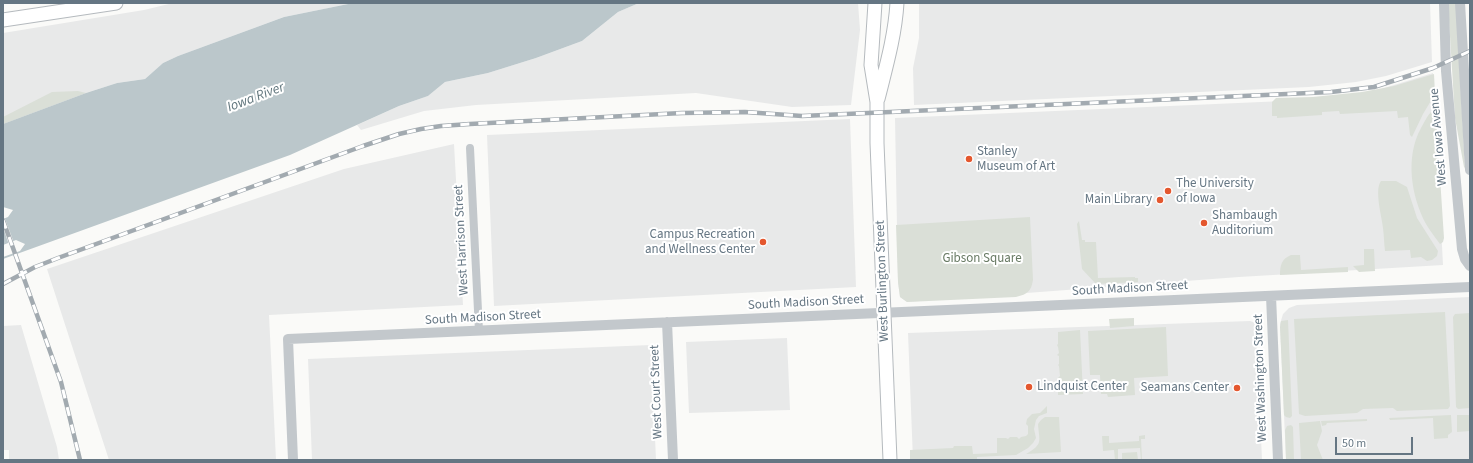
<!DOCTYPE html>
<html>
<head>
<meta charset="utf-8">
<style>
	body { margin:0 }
	#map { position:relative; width:1473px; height:463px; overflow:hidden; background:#fafaf8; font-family:"Source Sans 3",sans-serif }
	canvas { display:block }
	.frame { position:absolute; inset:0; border:4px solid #657683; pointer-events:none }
	.scale { position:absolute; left:1335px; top:437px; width:78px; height:18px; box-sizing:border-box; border:2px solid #657683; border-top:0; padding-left:5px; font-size:12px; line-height:14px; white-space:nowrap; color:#657683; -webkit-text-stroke:3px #fff; paint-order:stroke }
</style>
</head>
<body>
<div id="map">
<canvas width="1473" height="463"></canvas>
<div class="frame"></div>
<div class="scale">50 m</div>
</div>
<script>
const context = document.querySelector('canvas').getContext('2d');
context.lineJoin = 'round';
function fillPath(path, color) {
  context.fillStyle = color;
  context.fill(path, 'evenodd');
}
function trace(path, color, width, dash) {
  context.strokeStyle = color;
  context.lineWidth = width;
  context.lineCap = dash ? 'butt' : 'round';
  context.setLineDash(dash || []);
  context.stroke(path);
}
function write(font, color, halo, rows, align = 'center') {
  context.font = font + ' "Source Sans 3",sans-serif';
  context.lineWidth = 4;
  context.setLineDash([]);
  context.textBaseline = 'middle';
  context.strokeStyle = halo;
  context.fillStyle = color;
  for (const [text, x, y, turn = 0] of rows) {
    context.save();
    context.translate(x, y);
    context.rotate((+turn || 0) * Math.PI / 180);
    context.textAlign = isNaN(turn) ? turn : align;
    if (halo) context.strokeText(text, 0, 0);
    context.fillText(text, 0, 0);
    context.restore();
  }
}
const built = new Path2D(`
	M 173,3 L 353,3 L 284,17 L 178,56 L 163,63 L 145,79 L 117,83 L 86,93 L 3,124 L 3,33 L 144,10 Z
	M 639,3 L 858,3 L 860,30 L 851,105 L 792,107 L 696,93 L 476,105 L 424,111 L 361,130 L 357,125 L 399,106 L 428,96 L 445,82 L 488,73 L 536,58 L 582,41 L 618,12 Z
	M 919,3 L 1430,3 L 1432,62 L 1386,76 L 1356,82 L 1309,87 L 914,105 L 913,68 L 919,38 Z
	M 1433,73 L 1443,265 L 1239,277 L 907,302 L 900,297 L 898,282 L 895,118 L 1330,99 L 1368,93 Z
	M 850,119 L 856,287 L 494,306 L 487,135 Z
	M 454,144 L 463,305 L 269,315 L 276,460 L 109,460 L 47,269 L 344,169 Z
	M 1470,297 L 1470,460 L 1286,460 L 1280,324 L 1283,314 L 1289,308 L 1297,305 Z
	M 1250,321 L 1256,323 L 1262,460 L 913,460 L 908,333 Z
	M 21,325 L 57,447 L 59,460 L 9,460 L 9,450 L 3,450 L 3,326 Z
	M 787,338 L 790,410 L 689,413 L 686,342 Z
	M 651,345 L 656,460 L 312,460 L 308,359 Z`);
const green = new Path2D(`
	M 1448,3 L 1456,3 L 1465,168 L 1464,167 L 1455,118 Z
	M 1434,74 L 1435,94 L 1423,114 L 1412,137 L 1410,135 L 1408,117 L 1398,118 L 1397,111 L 1340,114 L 1339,111 L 1322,112 L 1322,115 L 1277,118 L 1277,116 L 1272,116 L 1272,102 L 1276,98 L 1313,97 L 1362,92 L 1394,86 Z
	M 78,91 L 86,93 L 3,124 L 3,117 L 52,92 Z
	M 1431,112 L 1434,112 L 1436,116 L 1444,238 L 1443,242 L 1440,244 C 1435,237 1430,231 1426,224 C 1411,196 1405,157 1421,128 C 1424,123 1427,116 1431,112 Z
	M 1381,181 L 1396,181 L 1407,187 L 1417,218 L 1438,251 L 1437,256 L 1432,260 L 1427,261 L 1421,257 L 1411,258 L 1410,250 L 1385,251 C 1384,243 1384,236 1383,228 C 1382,217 1374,190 1381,181 Z
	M 1030,217 L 1033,280 C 1031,291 1028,294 1016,297 L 907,302 L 900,297 L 898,282 L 896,225 Z
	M 1079,221 L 1082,240 L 1085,240 L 1085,242 L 1096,242 L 1098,278 L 1135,277 L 1135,278 L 1138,278 L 1138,282 L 1096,284 L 1082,269 L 1077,224 Z
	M 1364,249 L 1374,249 L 1375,271 L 1359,272 L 1353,266 L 1364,265 Z
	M 1291,255 L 1300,255 L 1301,270 L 1348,267 L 1348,272 L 1280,275 C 1280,266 1281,259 1291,255 Z
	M 1445,312 L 1450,406 L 1448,409 L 1397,411 L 1393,408 L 1363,409 L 1357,413 L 1305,416 L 1299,414 L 1294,319 Z
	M 1470,313 L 1470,408 L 1458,409 L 1456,407 L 1453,317 L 1455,314 Z
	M 1134,318 L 1134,326 L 1110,328 L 1109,319 Z
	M 1288,320 L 1292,416 L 1290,418 L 1286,417 L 1284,415 L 1280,327 L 1281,321 Z
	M 1166,327 L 1168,376 L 1134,378 L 1135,395 L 1108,397 L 1107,394 L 1101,394 L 1100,375 L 1090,375 L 1088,331 Z
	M 1080,330 L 1083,394 L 1058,395 L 1058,378 L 1060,376 L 1059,366 L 1058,365 L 1059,364 L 1059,356 L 1057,355 L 1059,353 L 1058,347 L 1057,345 L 1058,344 L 1058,332 Z
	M 1047,406 L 1047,413 L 1039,416 L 1036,420 L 1034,429 L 1036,438 L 1033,443 L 1028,448 L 1016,455 L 977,457 L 977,460 L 910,460 L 910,450 L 953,448 L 954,446 L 972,446 L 973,454 L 997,453 L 997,438 L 1006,438 L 1008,439 L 1010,437 L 1017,437 L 1019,439 L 1021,437 L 1026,436 L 1028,434 L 1028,426 L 1026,424 L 1027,419 L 1032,414 L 1040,413 Z
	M 1451,415 L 1452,432 L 1448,435 L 1448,438 L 1434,439 L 1433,418 L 1390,420 L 1389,418 Z
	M 1457,415 L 1470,415 L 1470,431 L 1457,432 Z
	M 1045,417 L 1059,417 L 1061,452 L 1026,454 C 1044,444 1039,441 1038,424 L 1041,420 Z
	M 1367,419 L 1367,421 L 1327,423 L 1326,425 L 1322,426 L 1321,421 Z
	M 1320,421 L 1322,431 L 1317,445 L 1323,460 L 1301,460 L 1299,423 Z
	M 1291,425 L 1293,427 L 1294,460 L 1286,460 L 1285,430 L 1287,426 Z
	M 1145,435 L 1145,439 L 1141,439 L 1142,460 L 1141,460 L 1140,448 L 1118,449 L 1118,460 L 1115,460 L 1114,450 L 1103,451 L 1102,436 L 1109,436 L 1109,443 L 1139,441 L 1139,436 Z
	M 1137,452 L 1138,460 L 1122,460 L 1122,453 Z`);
const water = new Path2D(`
	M 353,3 L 639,3 L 618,12 L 582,41 L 536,58 L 488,73 L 445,82 L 428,96 L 399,106 L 290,155 L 3,259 L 3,257 L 20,251 L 25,244 L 16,240 L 3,245 L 3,219 L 8,217 L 13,210 L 3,207 L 3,124 L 86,93 L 117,83 L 145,79 L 163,63 L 178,56 L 284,17 Z`);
const pier = new Path2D(`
	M 4,216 L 14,243 L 9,245 L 3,227 L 3,217 Z`);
const minor = new Path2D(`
	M 470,148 L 479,331`);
const tertiary = new Path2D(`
	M 1444,3 L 1446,71 L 1462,249 L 1465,259 L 1470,266
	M 1460,3 L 1470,170
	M 1271,296 L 1278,460
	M 667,322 L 673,460
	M 293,460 L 288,339 L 1470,287`);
const primary = new Path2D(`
	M 875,3 L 871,65 L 877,102 L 877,143 L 890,460
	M 3,20 L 116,3
	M 878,99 C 886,67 895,36 897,3`);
const rail = new Path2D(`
	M 3,220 L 61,382 L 80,460
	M 3,284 L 35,267 L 58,258 L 363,146 L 399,134 L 421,129 L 441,126 L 470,124 L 682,113 L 745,112 L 802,116 L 1331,92 L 1374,87 L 1433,68 L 1470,51`);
const markers = [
	[969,159,4,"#e4572e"],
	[1168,191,4,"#e4572e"],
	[1160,200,4,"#e4572e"],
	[1204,223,4,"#e4572e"],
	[763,242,4,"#e4572e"],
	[1029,387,4,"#e4572e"],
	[1237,388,4,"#e4572e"]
];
const streetNames = [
	["West Iowa Avenue",1439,137,-95],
	["West Harrison Street",462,240,-93],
	["West Burlington Street",883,281,-92],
	["South Madison Street",1130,289,-3],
	["South Madison Street",806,303,-3],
	["South Madison Street",483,318,-3],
	["West Washington Street",1261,378,-92],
	["West Court Street",657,392,-92]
];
const poiNames = [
	["Stanley",977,152],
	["Museum of Art",977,167],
	["The University",1176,184],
	["of Iowa",1176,199],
	["Main Library",1152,200,"right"],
	["Shambaugh",1212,216],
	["Auditorium",1212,231],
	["Campus Recreation",755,235,"right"],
	["and Wellness Center",755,250,"right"],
	["Lindquist Center",1037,387],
	["Seamans Center",1229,388,"right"]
];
const parkNames = [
	["Gibson Square",982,259]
];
const waterNames = [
	["Iowa River",256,98,-21]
];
fillPath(built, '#e8e9e9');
fillPath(green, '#dadfd7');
fillPath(water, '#bbc7cb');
fillPath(pier, '#fafaf8');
trace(primary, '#b5babe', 15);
trace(minor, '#c3c8cc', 8);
trace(tertiary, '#c3c8cc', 10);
trace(primary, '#fff', 13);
trace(rail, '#a2aab0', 4.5);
trace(rail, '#fff', 3, [9]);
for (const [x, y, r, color] of markers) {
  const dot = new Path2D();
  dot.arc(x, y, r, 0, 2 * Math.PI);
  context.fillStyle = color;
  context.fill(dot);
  trace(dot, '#fff', 1.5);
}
write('13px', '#657683', '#fff', streetNames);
write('13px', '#657683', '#fff', poiNames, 'left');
write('13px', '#687a64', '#fff', parkNames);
write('italic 14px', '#60757c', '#fff', waterNames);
</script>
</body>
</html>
